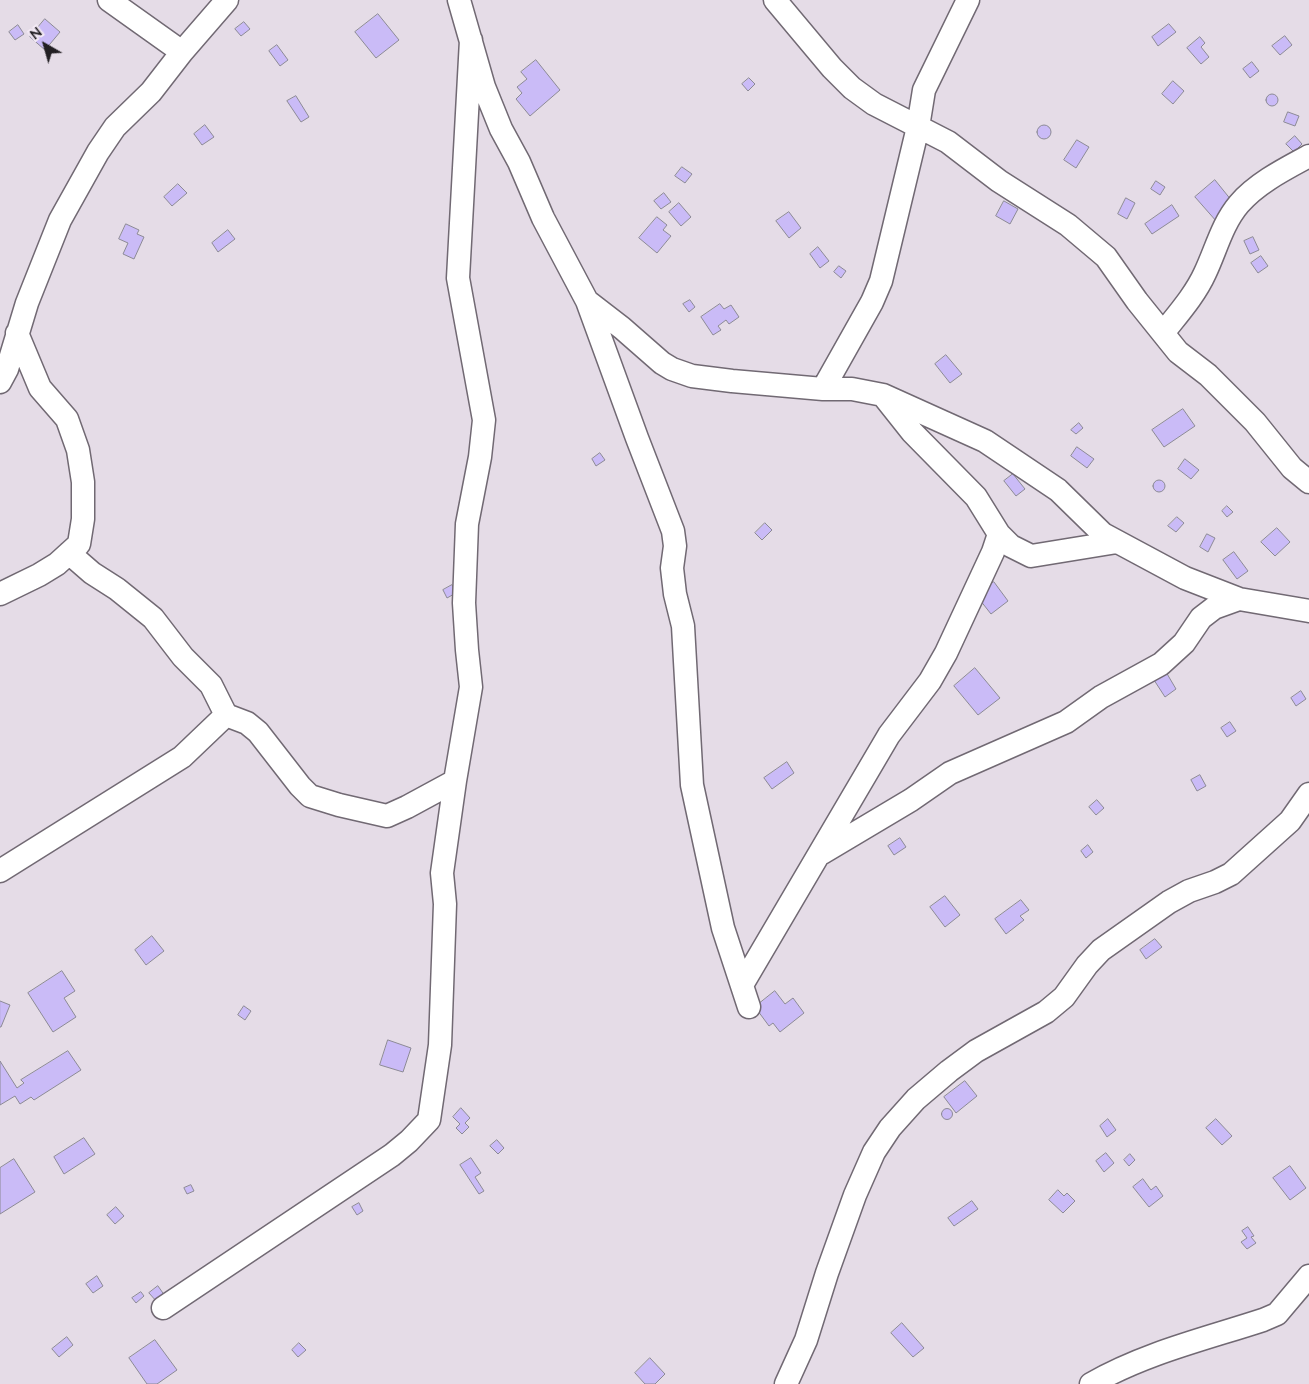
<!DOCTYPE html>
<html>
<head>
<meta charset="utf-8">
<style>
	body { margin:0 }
	#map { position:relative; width:1309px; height:1384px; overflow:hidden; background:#e5dce7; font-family:Mulish,sans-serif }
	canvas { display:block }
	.north { position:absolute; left:20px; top:20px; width:50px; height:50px; -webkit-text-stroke:4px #f2e9f4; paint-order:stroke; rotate:322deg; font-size:14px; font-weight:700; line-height:20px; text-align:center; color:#221f23 }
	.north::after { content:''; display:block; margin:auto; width:18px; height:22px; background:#221f23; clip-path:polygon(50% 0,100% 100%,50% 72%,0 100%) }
</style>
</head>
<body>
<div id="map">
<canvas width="1309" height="1384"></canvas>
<div class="north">N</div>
</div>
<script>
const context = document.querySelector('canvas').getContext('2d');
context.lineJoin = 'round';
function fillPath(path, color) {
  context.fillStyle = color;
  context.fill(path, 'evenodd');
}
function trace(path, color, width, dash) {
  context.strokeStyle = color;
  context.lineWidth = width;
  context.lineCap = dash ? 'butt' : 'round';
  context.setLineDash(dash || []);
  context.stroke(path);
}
const building = new Path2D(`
	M 378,14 L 399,40 L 376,58 L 355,32 Z
	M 45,19 L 60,32 L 45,50 L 30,37 Z
	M 244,22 L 250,29 L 241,36 L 235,29 Z
	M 1169,24 L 1176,32 L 1158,46 L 1152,37 Z
	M 18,25 L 24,34 L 15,40 L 9,32 Z
	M 1285,36 L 1292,45 L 1280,55 L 1272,46 Z
	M 1200,37 L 1205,43 L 1201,47 L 1209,57 L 1201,64 L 1187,48 Z
	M 277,45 L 288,60 L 280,66 L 269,51 Z
	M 536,60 L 560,90 L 530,116 L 516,99 L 522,93 L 517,87 L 527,79 L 521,72 Z
	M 1252,62 L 1259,71 L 1250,78 L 1243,69 Z
	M 749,78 L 755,84 L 748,91 L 742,84 Z
	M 1173,81 L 1184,91 L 1173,104 L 1162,94 Z
	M1266 100a6 6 0 1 1 12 0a6 6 0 1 1-12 0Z
	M 296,96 L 309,117 L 301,122 L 287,101 Z
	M 1288,112 L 1299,116 L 1295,126 L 1284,122 Z
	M1037 132a7 7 0 1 1 14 0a7 7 0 1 1-14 0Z
	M 205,125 L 214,137 L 202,145 L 194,134 Z
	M 1295,136 L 1302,144 L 1294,152 L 1286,144 Z
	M 1077,140 L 1089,147 L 1076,168 L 1064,160 Z
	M 682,167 L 692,174 L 685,183 L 675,176 Z
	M 1215,180 L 1236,206 L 1217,222 L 1195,197 Z
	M 1156,181 L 1165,187 L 1160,195 L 1151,189 Z
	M 178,184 L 187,193 L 172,206 L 164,197 Z
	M 664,193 L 671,202 L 661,209 L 654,201 Z
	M 1126,198 L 1135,203 L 1127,219 L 1118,214 Z
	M 1004,201 L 1018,209 L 1010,224 L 996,216 Z
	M 679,203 L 691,217 L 681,226 L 669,212 Z
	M 1172,205 L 1179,216 L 1152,234 L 1145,224 Z
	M 789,212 L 801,228 L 789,238 L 776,221 Z
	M 657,217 L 667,225 L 663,230 L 671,236 L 657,253 L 639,238 Z
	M 126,224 L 139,230 L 137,234 L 144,237 L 134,259 L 123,254 L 128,243 L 119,239 Z
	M 228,230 L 235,239 L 218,252 L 212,243 Z
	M 1253,237 L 1259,250 L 1250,254 L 1244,241 Z
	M 818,247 L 829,261 L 820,268 L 810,254 Z
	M 1261,256 L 1268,266 L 1258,273 L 1251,263 Z
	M 839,266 L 846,271 L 841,278 L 834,272 Z
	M 690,300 L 695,307 L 689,312 L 683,304 Z
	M 720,304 L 724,309 L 731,305 L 739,317 L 729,324 L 726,320 L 718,326 L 721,330 L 713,335 L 701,317 Z
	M 946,355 L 962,374 L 950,383 L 935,364 Z
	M 1183,409 L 1195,426 L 1164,447 L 1152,430 Z
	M 1079,423 L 1083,428 L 1076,434 L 1071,430 Z
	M 1077,447 L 1094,459 L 1087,468 L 1071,456 Z
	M 600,453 L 605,460 L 596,466 L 592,459 Z
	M 1185,459 L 1199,470 L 1191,479 L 1178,469 Z
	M 1013,474 L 1025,489 L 1016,496 L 1004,481 Z
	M1153 486a6 6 0 1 1 12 0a6 6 0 1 1-12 0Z
	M 1227,506 L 1233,512 L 1227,517 L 1222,511 Z
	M 1177,517 L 1184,523 L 1176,532 L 1168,526 Z
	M 765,523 L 772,530 L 762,540 L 755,533 Z
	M 1277,528 L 1290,542 L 1275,556 L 1261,542 Z
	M 1207,534 L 1215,538 L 1208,552 L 1200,547 Z
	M 1234,552 L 1248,571 L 1237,579 L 1223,560 Z
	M 994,582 L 1008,601 L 991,614 L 976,595 Z
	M 452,585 L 456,593 L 447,598 L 443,590 Z
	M 975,668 L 1000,698 L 978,715 L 954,686 Z
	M 1166,672 L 1176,689 L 1165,697 L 1154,680 Z
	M 1301,691 L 1306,699 L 1296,706 L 1291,698 Z
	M 1230,722 L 1236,731 L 1227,737 L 1221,728 Z
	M 787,762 L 794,773 L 772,789 L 764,778 Z
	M 1200,775 L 1206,786 L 1197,791 L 1191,780 Z
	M 1097,800 L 1104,808 L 1096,815 L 1089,807 Z
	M 900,838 L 906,847 L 894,855 L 888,846 Z
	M 1088,845 L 1093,852 L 1086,858 L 1081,851 Z
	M 945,896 L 960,915 L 945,927 L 930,907 Z
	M 1021,900 L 1029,910 L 1020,916 L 1024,920 L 1006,934 L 995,919 Z
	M 152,936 L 164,951 L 146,965 L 135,950 Z
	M 1155,939 L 1162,947 L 1146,959 L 1140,950 Z
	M 62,971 L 75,991 L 64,998 L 76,1017 L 53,1032 L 28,993 Z
	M 775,991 L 785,1004 L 793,998 L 804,1013 L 780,1032 L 773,1023 L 769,1026 L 755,1007 Z
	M 0,1001 L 10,1005 L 1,1027 L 0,1027 Z
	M 244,1006 L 251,1011 L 245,1020 L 238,1015 Z
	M 388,1040 L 411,1048 L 403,1072 L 380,1065 Z
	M 68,1051 L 81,1070 L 34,1100 L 31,1097 L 20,1104 L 15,1096 L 0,1105 L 0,1061 L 17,1088 L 24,1083 L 21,1080 Z
	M 965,1081 L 977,1096 L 956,1113 L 944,1097 Z
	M 461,1108 L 470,1118 L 465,1123 L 469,1127 L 462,1134 L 456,1128 L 460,1124 L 453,1117 Z
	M941.5 1114a5.5 5.5 0 1 1 11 0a5.5 5.5 0 1 1-11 0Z
	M 1108,1119 L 1116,1130 L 1107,1137 L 1100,1126 Z
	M 1216,1119 L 1232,1136 L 1222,1145 L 1206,1128 Z
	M 84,1138 L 95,1154 L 64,1174 L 54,1157 Z
	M 497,1140 L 504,1148 L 498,1154 L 490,1146 Z
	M 1106,1153 L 1114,1163 L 1104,1172 L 1096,1161 Z
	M 1130,1154 L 1135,1160 L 1129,1166 L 1124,1160 Z
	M 471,1158 L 481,1173 L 475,1177 L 484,1191 L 479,1194 L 460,1165 Z
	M 14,1159 L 35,1192 L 0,1214 L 0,1168 Z
	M 1290,1166 L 1306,1188 L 1290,1200 L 1273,1178 Z
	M 1143,1179 L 1151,1190 L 1156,1186 L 1163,1196 L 1149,1207 L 1133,1187 Z
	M 191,1185 L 194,1191 L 187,1194 L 184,1188 Z
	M 1058,1190 L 1064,1196 L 1067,1193 L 1075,1201 L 1063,1213 L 1049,1200 Z
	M 972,1201 L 978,1209 L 954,1226 L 948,1218 Z
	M 359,1203 L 363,1211 L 357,1215 L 352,1207 Z
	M 116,1207 L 124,1216 L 115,1224 L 107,1215 Z
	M 1248,1227 L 1254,1236 L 1251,1237 L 1256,1243 L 1247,1249 L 1241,1242 L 1247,1238 L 1242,1231 Z
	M 97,1276 L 103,1286 L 93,1293 L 86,1284 Z
	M 158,1286 L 165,1296 L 157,1302 L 149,1293 Z
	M 141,1292 L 144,1296 L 136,1303 L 132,1298 Z
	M 902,1323 L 924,1348 L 913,1357 L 891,1333 Z
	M 67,1337 L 73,1345 L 59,1357 L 52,1349 Z
	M 155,1340 L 177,1370 L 157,1384 L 147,1384 L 129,1358 Z
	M 299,1343 L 306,1350 L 298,1357 L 292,1350 Z
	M 650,1358 L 665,1374 L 655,1384 L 645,1384 L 635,1373 Z`);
const minor = new Path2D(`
	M 109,0 L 182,52
	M 459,0 L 484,87 L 501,129 L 519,162 L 543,218 L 587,301 L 637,438 L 673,531 L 675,546 L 672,568 L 675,594 L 683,626 L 692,785 L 723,928 L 749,1007
	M 775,0 L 832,68 L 852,88 L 874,104 L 948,142 L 999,181 L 1068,225 L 1106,257 L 1137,301 L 1178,352 L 1208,375 L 1255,422 L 1292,468 L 1309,482
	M 587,301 L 622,328 L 662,363 L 672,369 L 692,376 L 732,381 L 823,389 L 852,389 L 883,395 L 985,441 L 1058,490 L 1103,534 L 1185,578 L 1239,599 L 1309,611
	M 1163,333 C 1178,314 1195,295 1205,273 C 1216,250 1222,224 1239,204 C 1257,183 1285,169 1309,156
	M 0,382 L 7,369 L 27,303 L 60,220 L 98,152 L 115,127 L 151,92 L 182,52 L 227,0
	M 823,389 L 872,302 L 881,281 L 918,127 L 924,90 L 968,0
	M 885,398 L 912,432 L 976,497 L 999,534 L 1011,546 L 1031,556 L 1117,542
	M 0,594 L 39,575 L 57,564 L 79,544 L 83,519 L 83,482 L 78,450 L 67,419 L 40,388 L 17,333
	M 226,715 L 247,723 L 258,732 L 300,786 L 310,796 L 339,805 L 387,816 L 407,807 L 455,781
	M 822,853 L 911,800 L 950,773 L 1066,722 L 1101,697 L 1161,664 L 1184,643 L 1201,618 L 1214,608 L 1239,599
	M 0,871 L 182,757 L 226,715 L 211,685 L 183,657 L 153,618 L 117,589 L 92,573 L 69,553
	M 742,985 L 889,735 L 930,681 L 946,653 L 993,552 L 999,534
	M 163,1308 L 392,1155 L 409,1141 L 429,1120 L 440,1045 L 445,904 L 442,873 L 455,781 L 471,687 L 467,650 L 464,603 L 467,524 L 480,457 L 484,420 L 458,278 L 471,40
	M 786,1384 L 806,1340 L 827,1273 L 855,1195 L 874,1152 L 890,1128 L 916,1099 L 949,1071 L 976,1051 L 1046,1012 L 1064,997 L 1087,965 L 1101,950 L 1169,902 L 1189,891 L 1215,882 L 1231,874 L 1290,821 L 1309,794
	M 1091,1384 C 1145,1353 1205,1339 1263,1320 L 1277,1314 L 1309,1276`);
fillPath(building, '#cabbf7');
trace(building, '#8c8a95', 1);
trace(minor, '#716973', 25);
trace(minor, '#fff', 22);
</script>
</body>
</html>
